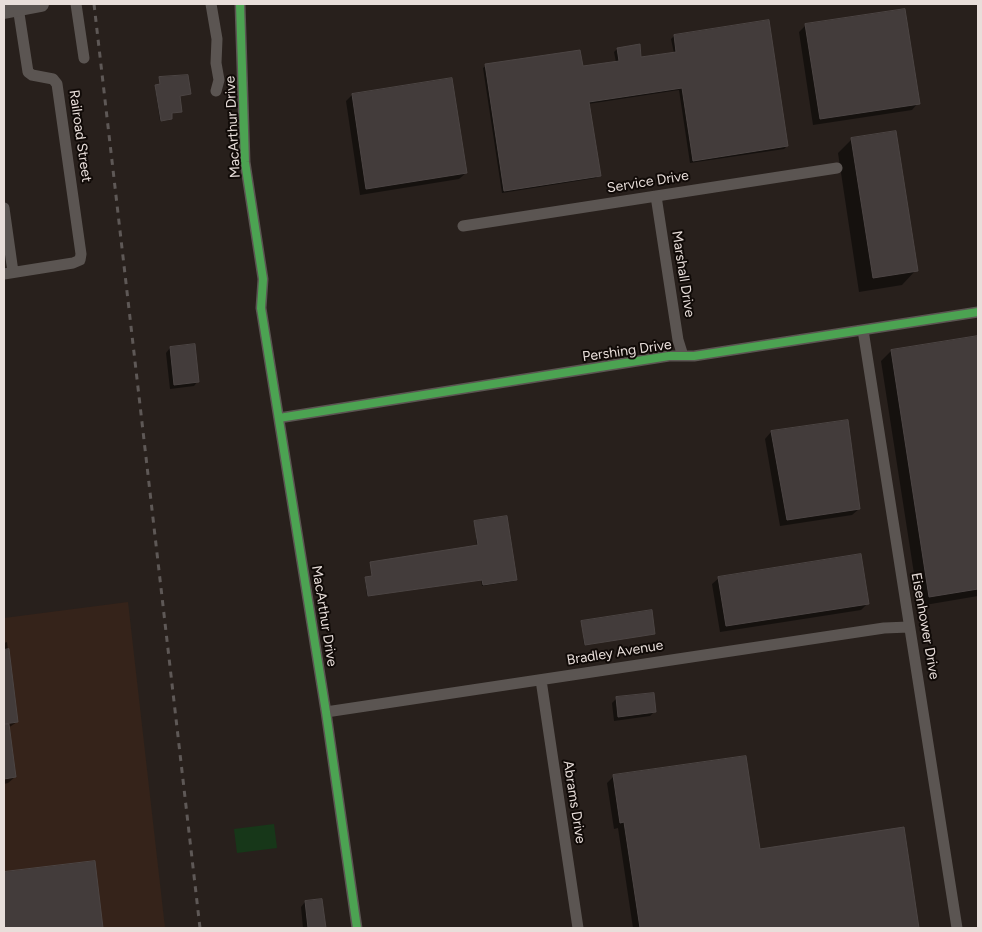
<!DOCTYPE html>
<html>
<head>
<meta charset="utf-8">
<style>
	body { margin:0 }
	#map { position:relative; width:982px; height:932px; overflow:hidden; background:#28201c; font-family:Figtree,sans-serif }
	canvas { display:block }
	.frame { position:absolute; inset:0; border:5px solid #e8deda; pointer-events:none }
</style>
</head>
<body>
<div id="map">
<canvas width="982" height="932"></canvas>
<div class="frame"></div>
</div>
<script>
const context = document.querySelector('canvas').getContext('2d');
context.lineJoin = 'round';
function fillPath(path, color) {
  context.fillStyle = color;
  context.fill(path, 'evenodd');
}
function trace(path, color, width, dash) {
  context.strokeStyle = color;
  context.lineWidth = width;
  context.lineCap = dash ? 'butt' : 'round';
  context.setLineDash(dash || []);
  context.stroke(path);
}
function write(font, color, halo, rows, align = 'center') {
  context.font = font + ' Figtree,sans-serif';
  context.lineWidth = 4;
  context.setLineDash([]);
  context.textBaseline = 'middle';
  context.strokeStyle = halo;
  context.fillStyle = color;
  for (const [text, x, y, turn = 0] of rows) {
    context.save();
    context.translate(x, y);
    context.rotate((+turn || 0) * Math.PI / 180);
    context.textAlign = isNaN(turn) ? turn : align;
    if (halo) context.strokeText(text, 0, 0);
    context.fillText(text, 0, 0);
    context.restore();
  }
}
const built = new Path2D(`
	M 128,602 L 165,928 L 4,928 L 4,618 Z`);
const green = new Path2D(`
	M 274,824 L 277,848 L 237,853 L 234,829 Z`);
const shadow = new Path2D(`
	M 806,25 L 918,103 L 912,110 L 813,125 L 799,32 Z
	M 674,36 L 787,146 L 784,149 L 690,163 L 679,90 L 588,104 L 599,175 L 596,178 L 502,193 L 483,68 L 486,66 L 582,68 L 616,62 L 614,52 L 617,49 L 640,58 L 674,53 L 671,39 Z
	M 160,79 L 189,94 L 178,96 L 179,112 L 170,114 L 170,120 L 160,121 L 155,87 L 160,86 Z
	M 352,95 L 466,173 L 459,179 L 360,195 L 346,101 Z
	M 852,139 L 916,270 L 902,285 L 859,292 L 838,153 Z
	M 978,338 L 978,596 L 919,606 L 881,361 L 891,351 Z
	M 170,348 L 198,381 L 194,386 L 170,389 L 166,353 Z
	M 771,432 L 859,509 L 852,515 L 780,526 L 765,439 Z
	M 475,522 L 515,581 L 482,586 L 481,580 L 367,596 L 365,579 L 372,577 L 371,563 L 477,547 Z
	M 719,578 L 868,603 L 861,610 L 720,632 L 712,584 Z
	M 582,622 L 654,634 L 584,645 Z
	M 7,642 L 17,722 L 8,728 L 15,777 L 8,783 L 4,784 L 4,643 Z
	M 616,699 L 655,711 L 650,716 L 614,721 L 612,703 Z
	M 613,777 L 759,850 L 903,829 L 918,928 L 633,928 L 618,828 L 614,829 L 607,783 Z
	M 94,863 L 101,928 L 4,928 L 4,873 Z
	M 305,902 L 325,927 L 323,928 L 303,928 L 301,907 Z`);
const building = new Path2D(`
	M 905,9 L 920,104 L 820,119 L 805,24 Z
	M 769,20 L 788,146 L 693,161 L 682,88 L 589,102 L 601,176 L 504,191 L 485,64 L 580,50 L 583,66 L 619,61 L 617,48 L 640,44 L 641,57 L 676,52 L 674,35 Z
	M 188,75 L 191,94 L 180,96 L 182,112 L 172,113 L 172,119 L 161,121 L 155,85 L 160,84 L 159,77 Z
	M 452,78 L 467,173 L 366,189 L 352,94 Z
	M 896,131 L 918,271 L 873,278 L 851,138 Z
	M 978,336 L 978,589 L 929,597 L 891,350 Z
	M 195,344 L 199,382 L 174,385 L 170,347 Z
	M 848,420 L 860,509 L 787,520 L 771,431 Z
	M 507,516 L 517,580 L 483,585 L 482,580 L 368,596 L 365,577 L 372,576 L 370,562 L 478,545 L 474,521 Z
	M 861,554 L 869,604 L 726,626 L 718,577 Z
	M 652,610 L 655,634 L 585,645 L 581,621 Z
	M 9,649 L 18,722 L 4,724 L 4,650 Z
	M 654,693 L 656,712 L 618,717 L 616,697 Z
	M 4,724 L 9,724 L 16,777 L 4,779 Z
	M 746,756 L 760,849 L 904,827 L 919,928 L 640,928 L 624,822 L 620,823 L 613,775 Z
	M 95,861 L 103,928 L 4,928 L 4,872 Z
	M 322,899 L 326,928 L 308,928 L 305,901 Z`);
const street = new Path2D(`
	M 76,4 L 84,58
	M 211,4 L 217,39 L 216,63 L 219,80 L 216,91
	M 240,4 L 245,162 L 263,279 L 261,308 L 326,712 L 357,928
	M 656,196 L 678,340 L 683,356
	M 4,208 L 13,272
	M 463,226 L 837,168
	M 4,274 L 73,263 L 80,260 L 81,254 L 57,84 L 53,79 L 32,75 L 28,72 L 18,7
	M 863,330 L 957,928
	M 279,418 L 669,356 L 694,356 L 978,312
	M 541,680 L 578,928
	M 326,712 L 884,628 L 909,627`);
const secondary = new Path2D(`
	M 4,11 L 41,4`);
const rail = new Path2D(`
	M 94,4 L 200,928`);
const cycleway = new Path2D(`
	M 240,4 L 245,162 L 263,279 L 261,308 L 326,712 L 357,928
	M 279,418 L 669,356 L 694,356 L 978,312`);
const streetNames = [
	["MacArthur Drive",233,127,-93],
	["Railroad Street",80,136,82],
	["Service Drive",648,182,-9],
	["Marshall Drive",683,274,81],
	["Pershing Drive",627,351,-8],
	["MacArthur Drive",324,616,81],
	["Eisenhower Drive",925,626,80],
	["Bradley Avenue",615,653,-9],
	["Abrams Drive",574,802,81]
];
fillPath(built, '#35231a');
fillPath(green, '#173719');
fillPath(shadow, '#0007');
fillPath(building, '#433c3b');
trace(building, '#4c4544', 1);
trace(street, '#5b5552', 11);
trace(secondary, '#5b5552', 16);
trace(rail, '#5e5856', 3, [6, 6]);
trace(cycleway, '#4ca352', 8);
write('14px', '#e8deda', '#100a07', streetNames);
</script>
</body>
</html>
